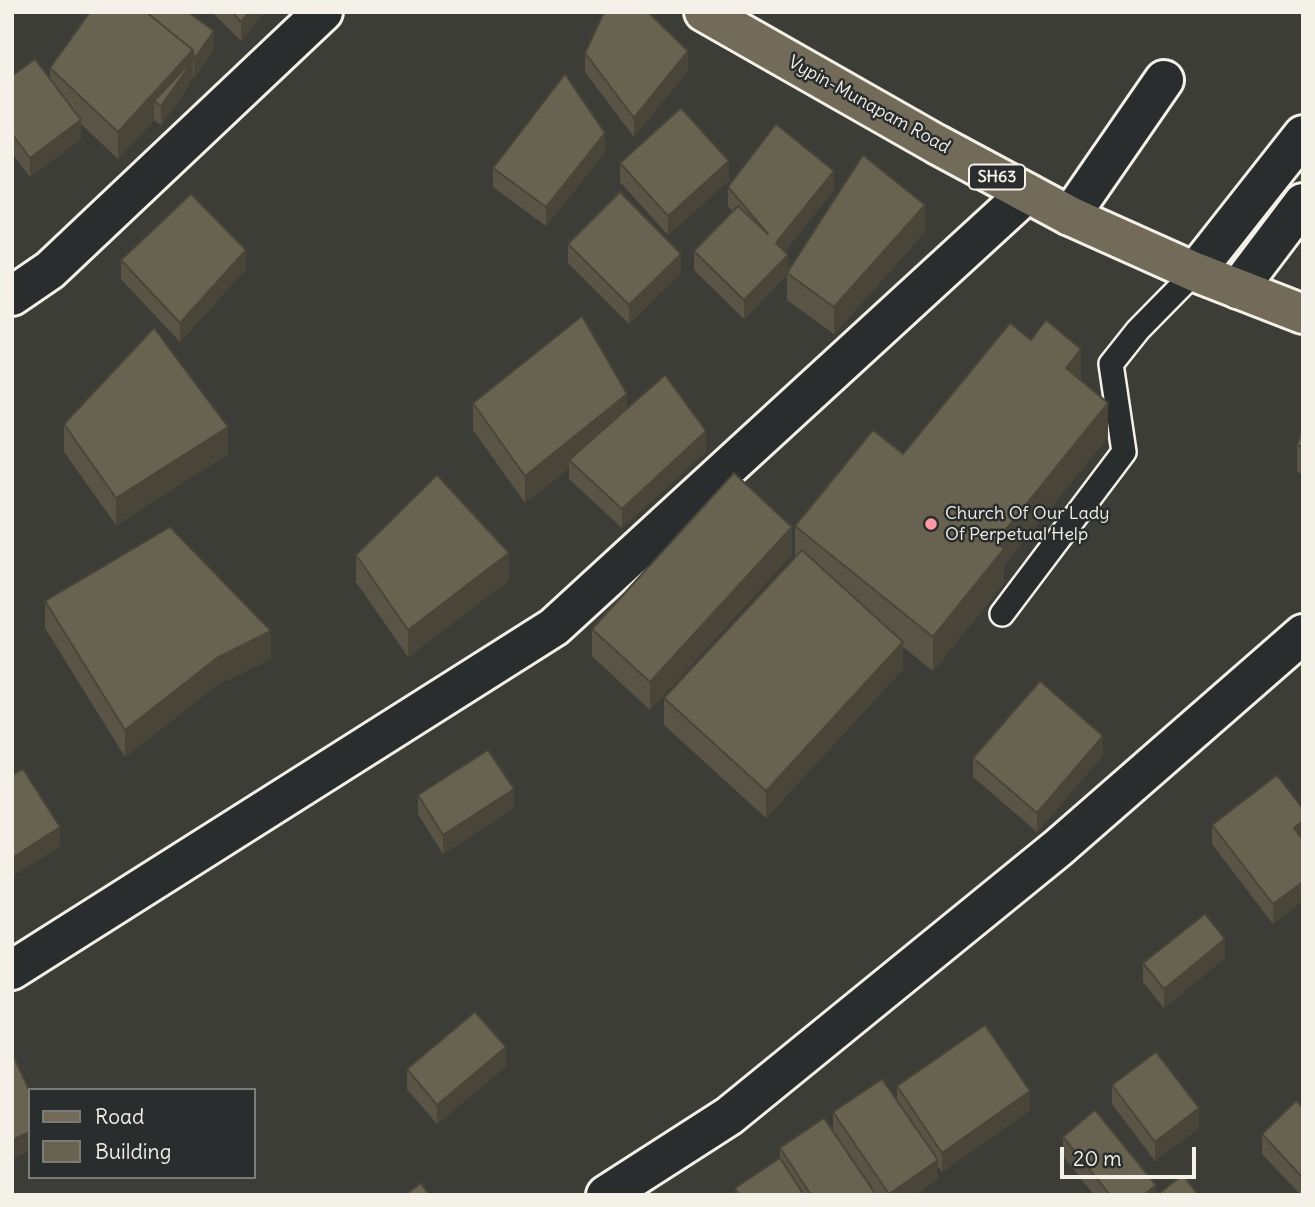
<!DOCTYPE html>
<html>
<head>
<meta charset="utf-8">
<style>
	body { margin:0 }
	#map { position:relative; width:1315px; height:1207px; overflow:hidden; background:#3d3d38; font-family:Delius,sans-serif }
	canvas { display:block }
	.frame { position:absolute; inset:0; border:14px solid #f4f1e8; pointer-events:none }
	.legend { position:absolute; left:28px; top:1088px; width:228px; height:91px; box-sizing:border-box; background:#2a2d2e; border:2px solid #7b7b78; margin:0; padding:9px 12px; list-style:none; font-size:21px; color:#f4f1e8 }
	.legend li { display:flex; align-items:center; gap:14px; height:35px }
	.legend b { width:35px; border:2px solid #7b7b78 }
	.scale { position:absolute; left:1060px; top:1147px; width:136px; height:32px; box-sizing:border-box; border:4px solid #f4f1e8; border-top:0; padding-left:9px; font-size:21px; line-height:24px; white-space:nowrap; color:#f4f1e8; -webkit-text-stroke:5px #2a2d2e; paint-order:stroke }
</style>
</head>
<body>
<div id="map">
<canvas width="1315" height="1207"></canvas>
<div class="frame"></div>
<ul class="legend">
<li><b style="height:9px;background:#736b5a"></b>Road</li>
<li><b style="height:19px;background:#686251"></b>Building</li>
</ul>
<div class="scale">20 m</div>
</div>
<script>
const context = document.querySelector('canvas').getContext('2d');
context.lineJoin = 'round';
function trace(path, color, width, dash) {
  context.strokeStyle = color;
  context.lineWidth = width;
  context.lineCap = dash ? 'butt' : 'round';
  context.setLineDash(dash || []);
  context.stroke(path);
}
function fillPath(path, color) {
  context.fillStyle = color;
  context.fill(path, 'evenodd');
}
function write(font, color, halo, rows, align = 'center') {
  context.font = font + ' Delius,sans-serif';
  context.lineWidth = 5;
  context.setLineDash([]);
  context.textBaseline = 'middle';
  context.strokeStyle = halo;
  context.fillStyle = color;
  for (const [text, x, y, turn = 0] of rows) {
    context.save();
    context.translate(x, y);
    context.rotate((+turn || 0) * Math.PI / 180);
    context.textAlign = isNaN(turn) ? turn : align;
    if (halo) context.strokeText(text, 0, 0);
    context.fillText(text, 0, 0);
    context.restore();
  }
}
const service = new Path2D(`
	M 1002,614 L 1124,452 L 1111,364 L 1138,330 L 1195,272`);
const minor = new Path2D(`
	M 1070,216 L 1164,80
	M 1195,272 L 1303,135
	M 1238,289 L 1303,203
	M 12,296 L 50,270 L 323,12
	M 12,970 L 554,627 L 1027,193
	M 606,1195 L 729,1116 L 1058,848 L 1303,634`);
const primary = new Path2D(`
	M 704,12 L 936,144 L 1070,216 L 1195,272 L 1303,314`);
const wall = new Path2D(`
	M 212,12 L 264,12 L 241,41 Z
	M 214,50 L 194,78 L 193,78 L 188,84 L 188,87 L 161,125 L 154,120 L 118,159 L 81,124 L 81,139 L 30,177 L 12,153 L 12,76 L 50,79 L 50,68 Z
	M 585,53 L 688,70 L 634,137 L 585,72 Z
	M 605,152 L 546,226 L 493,187 L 493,168 Z
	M 620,163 L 729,180 L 668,235 L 620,182 Z
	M 728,187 L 834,190 L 784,252 L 788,272 L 925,232 L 834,334 L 787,300 L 787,275 L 744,319 L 694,270 L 694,251 L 733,212 L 728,206 Z
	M 568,244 L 681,273 L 629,324 L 568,263 Z
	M 121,260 L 246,269 L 180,342 L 121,279 Z
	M 1081,381 L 1108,437 L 1004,565 L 1004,583 L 933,671 L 903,647 L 903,669 L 766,818 L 664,725 L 664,698 L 795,558 L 795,526 L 903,454 Z
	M 473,403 L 627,409 L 706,451 L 622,528 L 569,479 L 569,468 L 525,503 L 473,430 Z
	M 64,424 L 228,454 L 116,525 L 64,452 Z
	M 1303,429 L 1303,474 L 1297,472 L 1297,445 Z
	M 792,554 L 650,710 L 592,656 L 592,629 Z
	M 356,555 L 509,580 L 408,657 L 356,582 Z
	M 45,601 L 271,659 L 217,685 L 125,757 L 45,628 Z
	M 1103,755 L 1037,832 L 973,777 L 973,758 Z
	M 418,795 L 514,808 L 443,854 L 418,814 Z
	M 1303,809 L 1273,924 L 1212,844 L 1212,825 Z
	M 1225,958 L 1164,1008 L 1143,982 L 1143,963 Z
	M 506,1066 L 437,1124 L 407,1089 L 407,1069 Z
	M 1112,1085 L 1199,1128 L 1155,1161 L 1112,1104 Z
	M 897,1086 L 1030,1110 L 942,1172 L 938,1166 L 938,1179 L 915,1195 L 877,1195 L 833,1131 L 833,1112 L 897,1101 Z
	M 1303,1108 L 1303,1195 L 1301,1195 L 1262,1154 L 1262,1134 Z
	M 1063,1137 L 1156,1195 L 1094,1195 L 1063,1156 Z
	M 780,1148 L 876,1195 L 735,1195 L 735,1188 L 780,1159 Z`);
const shadedWall = new Path2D(`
	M 249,12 L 264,12 L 241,41 L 241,22 Z
	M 214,31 L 214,50 L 194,78 L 194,59 Z
	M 193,50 L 193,78 L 188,84 L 188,87 L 161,125 L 161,106 L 154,101 L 154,120 L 118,159 L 118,132 Z
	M 688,51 L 688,70 L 634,137 L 634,118 Z
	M 81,120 L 81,139 L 30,177 L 30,158 Z
	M 605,133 L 605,152 L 546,226 L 546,207 Z
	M 729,161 L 729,180 L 668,235 L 668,216 Z
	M 834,171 L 834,190 L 776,262 L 776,243 Z
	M 925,205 L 925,232 L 834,334 L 834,307 Z
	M 246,250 L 246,269 L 180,342 L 180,323 Z
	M 681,254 L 681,273 L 629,324 L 629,305 Z
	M 788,255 L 788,274 L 744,319 L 744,300 Z
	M 1081,349 L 1081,383 L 1066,368 Z
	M 627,394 L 627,421 L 569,460 L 569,468 L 525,503 L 525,476 Z
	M 1108,403 L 1108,437 L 1004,565 L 1004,583 L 933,671 L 933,637 L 996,542 Z
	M 228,427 L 228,454 L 116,525 L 116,498 Z
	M 706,431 L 706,451 L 622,528 L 622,509 Z
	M 792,527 L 792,554 L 650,710 L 650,682 Z
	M 509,553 L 509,580 L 408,657 L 408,630 Z
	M 271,631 L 271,659 L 217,685 L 125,757 L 125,730 L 217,658 Z
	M 903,642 L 903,669 L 766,818 L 766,791 Z
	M 1103,736 L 1103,755 L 1037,832 L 1037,813 Z
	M 514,789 L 514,808 L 443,854 L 443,835 Z
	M 1303,821 L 1303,840 L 1294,828 Z
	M 60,827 L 60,846 L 12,877 L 12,858 Z
	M 1303,882 L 1303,901 L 1273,924 L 1273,904 Z
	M 1225,939 L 1225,958 L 1164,1008 L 1164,989 Z
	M 506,1047 L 506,1066 L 437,1124 L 437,1105 Z
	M 1030,1091 L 1030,1110 L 942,1172 L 942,1153 Z
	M 1199,1108 L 1199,1128 L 1155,1161 L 1155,1142 Z
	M 30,1132 L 30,1151 L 12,1159 L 12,1140 Z
	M 938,1160 L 938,1179 L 915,1195 L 889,1195 L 889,1194 Z
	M 1156,1185 L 1156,1195 L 1144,1195 Z`);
const building = new Path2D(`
	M 90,12 L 146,12 L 193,50 L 118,132 L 50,68 Z
	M 146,12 L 188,12 L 214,31 L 194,59 L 193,50 Z
	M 232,12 L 249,12 L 241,22 Z
	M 604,12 L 648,12 L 688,51 L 634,118 L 585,53 Z
	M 35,59 L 81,120 L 30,158 L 12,134 L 12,76 Z
	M 186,67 L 188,68 L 161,106 L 154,101 Z
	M 565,74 L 605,133 L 546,207 L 493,168 Z
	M 681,108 L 729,161 L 668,216 L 620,163 Z
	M 776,124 L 834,171 L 776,243 L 788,255 L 744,300 L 694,251 L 738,206 L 768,234 L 728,187 Z
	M 863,155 L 925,205 L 834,307 L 787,273 Z
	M 620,192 L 681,254 L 629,305 L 568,244 Z
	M 191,194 L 246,250 L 180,323 L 121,260 Z
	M 582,316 L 627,394 L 525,476 L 473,403 Z
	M 1046,320 L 1081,349 L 1066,368 L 1108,403 L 996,542 L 1004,549 L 933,637 L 795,526 L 873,430 L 903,454 L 1010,323 L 1031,340 Z
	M 154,328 L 228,427 L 116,498 L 64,424 Z
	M 665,375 L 706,431 L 622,509 L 569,460 Z
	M 1303,429 L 1303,447 L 1297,445 Z
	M 734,473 L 792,527 L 650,682 L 592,629 Z
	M 437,475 L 509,553 L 408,630 L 356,555 Z
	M 170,527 L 271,631 L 217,658 L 125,730 L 45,601 Z
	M 802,550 L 903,642 L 766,791 L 664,698 Z
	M 1040,681 L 1103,736 L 1037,813 L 973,758 Z
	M 488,750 L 514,789 L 443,835 L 418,795 Z
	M 23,769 L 60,827 L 12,858 L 12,775 Z
	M 1277,775 L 1303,809 L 1303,821 L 1294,828 L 1303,840 L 1303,882 L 1273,904 L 1212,825 Z
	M 1205,914 L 1225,939 L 1164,989 L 1143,963 Z
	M 475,1012 L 506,1047 L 437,1105 L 407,1069 Z
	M 985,1025 L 1030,1091 L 942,1153 L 897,1086 Z
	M 1156,1052 L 1199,1108 L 1155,1142 L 1112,1085 Z
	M 12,1053 L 30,1092 L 30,1132 L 12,1140 Z
	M 882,1079 L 938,1160 L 889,1194 L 833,1112 Z
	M 1296,1101 L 1303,1108 L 1303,1178 L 1262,1134 Z
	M 1095,1110 L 1156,1185 L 1144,1195 L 1110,1195 L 1063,1137 Z
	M 824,1118 L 876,1195 L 811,1195 L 780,1148 Z
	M 780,1158 L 804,1195 L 739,1195 L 735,1188 Z
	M 1183,1175 L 1198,1195 L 1157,1195 Z
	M 421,1183 L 429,1195 L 405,1195 Z`);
const markers = [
	[931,524,7,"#ff9aa2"]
];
const shields = [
	[997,177,56]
];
const shieldNames = [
	["SH63",997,177]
];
const streetNames = [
	["Vypin-Munapam Road",869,105,29]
];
const poiNames = [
	["Church Of Our Lady",945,514],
	["Of Perpetual Help",945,535]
];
trace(service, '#f4f1e8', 28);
trace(minor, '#f4f1e8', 44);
trace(primary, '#f4f1e8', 44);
trace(service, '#2a2d2e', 23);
trace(minor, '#2a2d2e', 38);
trace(primary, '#736b5a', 38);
fillPath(wall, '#595446');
fillPath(shadedWall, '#494539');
fillPath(building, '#686251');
trace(building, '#494539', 2);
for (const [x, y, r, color] of markers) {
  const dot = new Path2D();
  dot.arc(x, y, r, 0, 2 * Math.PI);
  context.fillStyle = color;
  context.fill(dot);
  trace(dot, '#2a2d2e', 2.5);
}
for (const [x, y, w] of shields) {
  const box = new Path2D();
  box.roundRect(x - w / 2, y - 12.5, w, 25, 5);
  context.fillStyle = '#2a2d2e';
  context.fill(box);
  trace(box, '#f4f1e8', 2);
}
write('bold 16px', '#f4f1e8', null, shieldNames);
write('18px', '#f4f1e8', '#2a2d2e', streetNames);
write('18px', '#f4f1e8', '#2a2d2e', poiNames, 'left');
</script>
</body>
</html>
